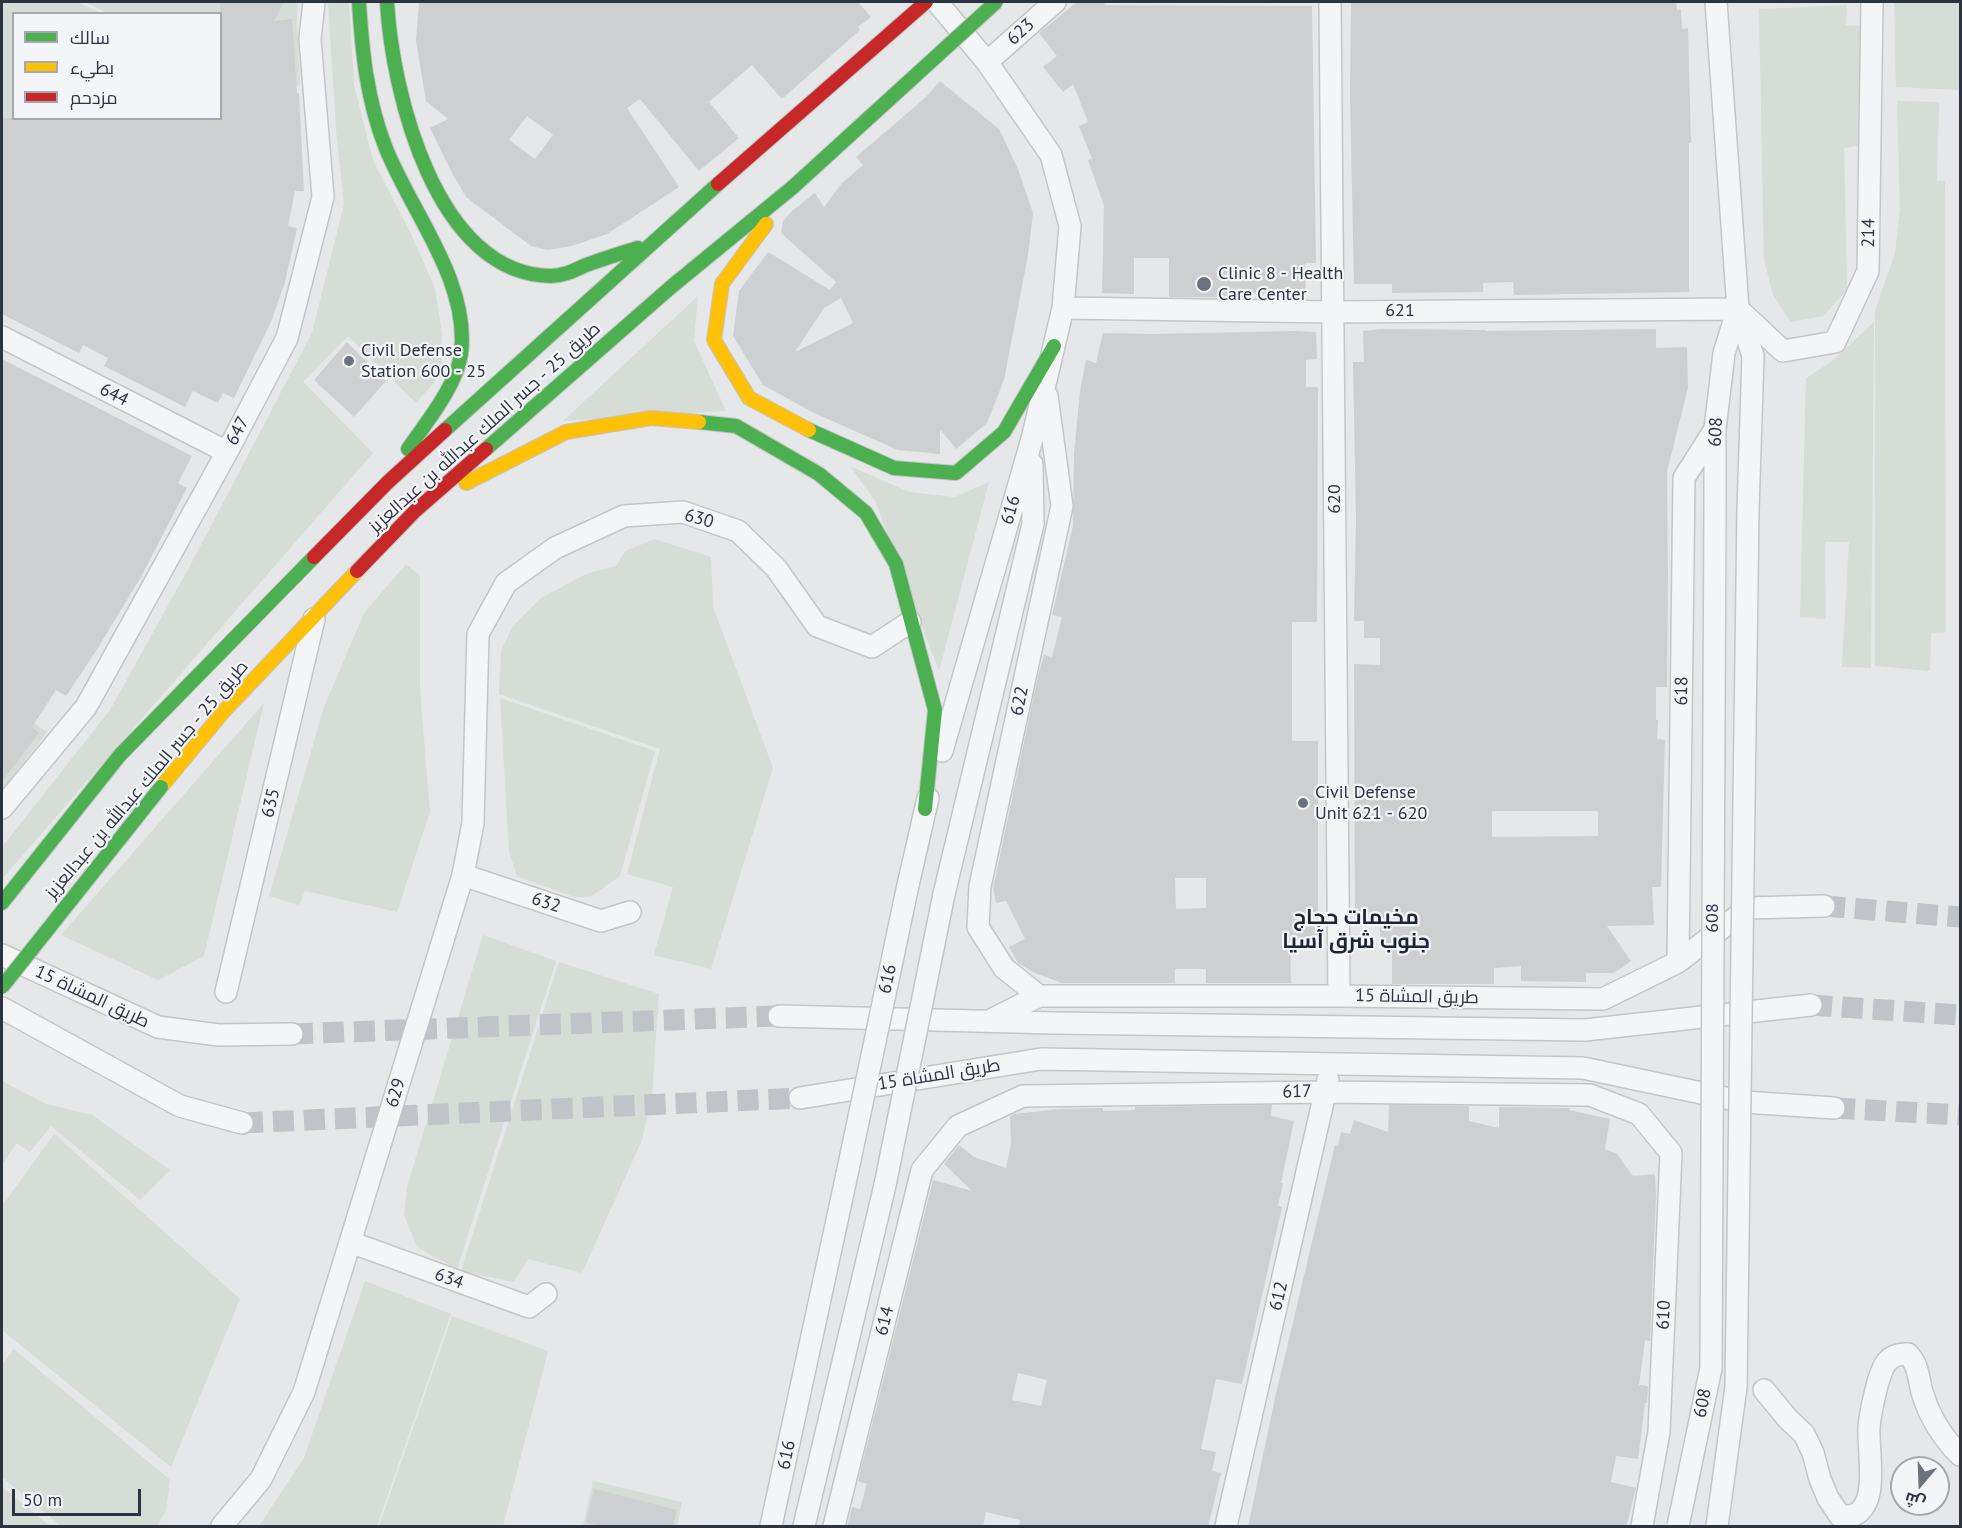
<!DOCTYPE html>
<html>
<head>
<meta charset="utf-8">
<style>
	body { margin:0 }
	#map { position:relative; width:1962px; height:1528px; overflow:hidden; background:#e5e7e9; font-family:"PT Sans",Cairo,sans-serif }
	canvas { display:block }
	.frame { position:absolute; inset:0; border:3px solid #2d3441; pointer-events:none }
	.legend { position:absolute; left:12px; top:12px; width:210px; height:108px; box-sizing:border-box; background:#f4f5f8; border:2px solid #a4a8af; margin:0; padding:8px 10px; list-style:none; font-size:18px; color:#2d3441 }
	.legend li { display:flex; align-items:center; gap:12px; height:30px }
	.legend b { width:30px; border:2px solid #a4a8af }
	.north { position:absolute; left:1890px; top:1456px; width:60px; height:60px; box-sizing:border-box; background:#f4f5f8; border:2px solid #a4a8af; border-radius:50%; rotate:199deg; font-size:16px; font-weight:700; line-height:24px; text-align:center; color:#2d3441 }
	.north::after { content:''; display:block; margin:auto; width:21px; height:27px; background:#6d737c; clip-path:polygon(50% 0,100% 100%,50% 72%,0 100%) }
	.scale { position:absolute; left:12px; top:1489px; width:129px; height:27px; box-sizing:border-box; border:3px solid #2d3441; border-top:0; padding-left:8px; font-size:18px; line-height:21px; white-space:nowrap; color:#2d3441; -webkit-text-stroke:4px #f4f5f8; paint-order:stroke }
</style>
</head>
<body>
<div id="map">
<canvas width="1962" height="1528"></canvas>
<div class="frame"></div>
<ul class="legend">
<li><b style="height:8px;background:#4caf50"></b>سالك</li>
<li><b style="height:8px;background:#ffc107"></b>بطيء</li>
<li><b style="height:8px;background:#c62828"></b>مزدحم</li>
</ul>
<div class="north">ش</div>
<div class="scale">50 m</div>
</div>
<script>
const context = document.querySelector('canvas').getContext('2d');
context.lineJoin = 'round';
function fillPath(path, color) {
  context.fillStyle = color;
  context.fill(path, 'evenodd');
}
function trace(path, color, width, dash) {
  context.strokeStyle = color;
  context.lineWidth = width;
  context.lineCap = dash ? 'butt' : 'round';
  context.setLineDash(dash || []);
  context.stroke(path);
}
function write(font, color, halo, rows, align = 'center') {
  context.font = font + ' "PT Sans",Cairo,sans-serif';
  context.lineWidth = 4.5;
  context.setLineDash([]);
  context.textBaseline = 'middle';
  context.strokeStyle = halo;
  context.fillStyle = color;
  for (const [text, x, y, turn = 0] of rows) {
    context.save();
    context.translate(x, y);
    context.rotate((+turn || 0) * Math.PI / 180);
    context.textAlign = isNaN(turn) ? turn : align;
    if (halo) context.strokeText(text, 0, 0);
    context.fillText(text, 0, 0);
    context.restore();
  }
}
const green = new Path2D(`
	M 2,2 L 77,2 L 101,13 L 14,14 L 14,118 L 76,197 L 2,160 Z
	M 85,2 L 298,2 L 297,20 L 300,85 L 258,90 L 220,14 L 108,13 Z
	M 328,2 L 349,2 L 354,85 L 373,160 L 410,232 L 435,288 L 442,333 L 442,373 L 416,403 L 348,336 L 303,382 L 373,453 L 2,879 L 2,847 L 110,710 L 192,562 L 312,333 L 344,204 L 336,130 Z
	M 1894,2 L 1960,2 L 1960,90 L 1896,87 Z
	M 1847,5 L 1846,25 L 1860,26 L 1861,145 L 1844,148 L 1847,290 L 1823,316 L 1791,322 L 1773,295 L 1764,260 L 1759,9 Z
	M 1897,101 L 1939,102 L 1937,181 L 1945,181 L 1946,632 L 1931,633 L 1930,671 L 1875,666 L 1875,311 L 1895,253 L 1900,209 Z
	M 698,296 L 694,341 L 726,411 L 563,421 Z
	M 1874,322 L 1871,668 L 1842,667 L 1849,542 L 1825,542 L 1826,619 L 1800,617 L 1806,378 L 1831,362 Z
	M 850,466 L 909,492 L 955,497 L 989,482 L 939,671 L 875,501 Z
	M 655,539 L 711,557 L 713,607 L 773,768 L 711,969 L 654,955 L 673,887 L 627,874 L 660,749 L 499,694 L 501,651 L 513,626 L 541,598 L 586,574 L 616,566 L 625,551 Z
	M 406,564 L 420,576 L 420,690 L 430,812 L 397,912 L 305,891 L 299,905 L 269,896 L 324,707 L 364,613 Z
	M 2,688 L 13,694 L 27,718 L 47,732 L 2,791 Z
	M 500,698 L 655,751 L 620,876 L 590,897 L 574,897 L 517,876 L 509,851 Z
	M 264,703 L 204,956 L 158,980 L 61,935 Z
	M 483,935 L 556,961 L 457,1269 L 417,1247 L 404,1215 L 407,1187 Z
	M 559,962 L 659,994 L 652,1094 L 642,1140 L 582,1273 L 528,1259 L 514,1282 L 461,1271 Z
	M 2,1081 L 46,1104 L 92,1115 L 170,1170 L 140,1200 L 51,1126 L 30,1152 L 16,1143 L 2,1165 Z
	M 54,1134 L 240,1299 L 171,1467 L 2,1330 L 2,1206 Z
	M 365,1281 L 451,1314 L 377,1526 L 259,1526 L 304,1458 Z
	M 452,1316 L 548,1351 L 503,1526 L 379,1526 Z
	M 14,1349 L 170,1480 L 166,1511 L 157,1526 L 61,1526 L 2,1477 L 2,1365 Z
	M 593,1481 L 682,1502 L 677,1526 L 583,1526 Z
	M 2,1487 L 50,1526 L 2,1526 Z`);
const building = new Path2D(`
	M 220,2 L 284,2 L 274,21 L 292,19 L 297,93 L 299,93 L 304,191 L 295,191 L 288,226 L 297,228 L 285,282 L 271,322 L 234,398 L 223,393 L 218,403 L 193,391 L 185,407 L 104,366 L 108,358 L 83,345 L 79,353 L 2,314 L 2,118 L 220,118 Z
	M 419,2 L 858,2 L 871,17 L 858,27 L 860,30 L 782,99 L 752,65 L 709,102 L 739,138 L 699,171 L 640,99 L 627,108 L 679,187 L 607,234 L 572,246 L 547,250 L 531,246 L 466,197 L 450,169 L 430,128 L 448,119 L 426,101 L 416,41 ZM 527,116 L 553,135 L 535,159 L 509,140 Z
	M 1077,2 L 1108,2 L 1104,5 L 1312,6 L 1316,263 L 1305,263 L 1306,293 L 1239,294 L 1239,297 L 1169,297 L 1169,258 L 1134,258 L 1134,294 L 1102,293 L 1104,206 L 1088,160 L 1092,159 L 1079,126 L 1088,122 L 1073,84 L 1063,92 L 1043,67 L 1057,56 L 1039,33 Z
	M 1351,2 L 1676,2 L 1677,10 L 1681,9 L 1682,29 L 1688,28 L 1691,143 L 1689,143 L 1689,292 L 1514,295 L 1513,282 L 1483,283 L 1483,292 L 1392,293 L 1392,284 L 1354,284 L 1350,94 Z
	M 940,81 L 999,129 L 1018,169 L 1033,213 L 1028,255 L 1004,380 L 987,423 L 956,449 L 940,429 L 940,454 L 898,450 L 814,413 L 763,385 L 733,336 L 739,291 L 768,252 L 830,290 L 836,282 L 781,233 L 783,221 L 792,211 L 815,193 L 824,207 L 842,183 L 863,165 L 856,157 L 925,98 ZM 841,298 L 853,323 L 795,352 L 824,308 Z
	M 1381,329 L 1486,330 L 1486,331 L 1656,329 L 1656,348 L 1687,347 L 1688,388 L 1667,471 L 1668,577 L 1667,687 L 1656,687 L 1656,720 L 1658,720 L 1657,739 L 1665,740 L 1661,887 L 1652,887 L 1654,925 L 1607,926 L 1631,961 L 1614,973 L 1586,973 L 1586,982 L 1521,981 L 1521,966 L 1494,968 L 1494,984 L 1392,984 L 1392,944 L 1380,944 L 1380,919 L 1355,919 L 1354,664 L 1380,665 L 1380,638 L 1364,638 L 1364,621 L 1354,621 L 1356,520 L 1353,362 L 1364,362 L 1363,331 ZM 1492,811 L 1598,811 L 1598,836 L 1492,837 Z
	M 1295,331 L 1316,332 L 1317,359 L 1306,360 L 1306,387 L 1318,387 L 1317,622 L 1292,622 L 1292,741 L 1318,741 L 1318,939 L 1290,940 L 1291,983 L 1206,983 L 1206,969 L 1175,969 L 1175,983 L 1062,983 L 1035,973 L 1018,963 L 1009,947 L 1025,939 L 1006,901 L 996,903 L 993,888 L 1038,676 L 1044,655 L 1052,657 L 1062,617 L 1052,615 L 1073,526 L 1074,453 L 1080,392 L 1086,360 L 1096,363 L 1103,333 L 1151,334 ZM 1175,878 L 1206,878 L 1206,908 L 1176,909 Z
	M 347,342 L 386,381 L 354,417 L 314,380 Z
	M 2,359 L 192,456 L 178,483 L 187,488 L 141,577 L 96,651 L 66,696 L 56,690 L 32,727 L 39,733 L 2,781 Z
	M 1272,1105 L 1271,1116 L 1294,1121 L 1281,1183 L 1283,1183 L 1278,1206 L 1282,1207 L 1242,1384 L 1216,1379 L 1201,1449 L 1216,1452 L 1212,1471 L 1221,1473 L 1208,1527 L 1019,1527 L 1020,1520 L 986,1512 L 983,1527 L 847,1527 L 852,1507 L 860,1509 L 867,1484 L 858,1481 L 933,1180 L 972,1191 L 944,1164 L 959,1145 L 974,1157 L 1006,1168 L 1011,1144 L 1010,1116 L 1014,1114 L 1060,1109 L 1103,1108 L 1103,1111 L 1135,1110 L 1135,1107 ZM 1018,1373 L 1047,1380 L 1041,1406 L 1012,1400 Z
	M 1389,1105 L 1469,1106 L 1469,1121 L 1499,1128 L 1499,1107 L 1570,1108 L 1569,1110 L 1610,1119 L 1605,1149 L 1617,1154 L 1633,1176 L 1655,1174 L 1656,1196 L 1650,1341 L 1645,1340 L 1639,1385 L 1648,1386 L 1647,1403 L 1645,1403 L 1638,1459 L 1616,1456 L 1611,1482 L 1636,1488 L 1626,1527 L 1248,1527 L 1275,1398 L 1335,1145 L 1338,1146 L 1341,1132 L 1350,1134 L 1354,1120 L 1388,1132 Z
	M 594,1489 L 677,1510 L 673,1527 L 602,1527 L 586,1522 Z`);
const streetTunnel = new Path2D(`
	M 1824,906 L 1960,917
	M 1811,1005 L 1960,1015
	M 292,1034 L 779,1016
	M 1834,1108 L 1960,1115
	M 242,1123 L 800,1098`);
const street = new Path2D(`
	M 937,2 L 987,62 L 1051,155 L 1070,226 L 1063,308 L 1032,439 L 942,751
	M 1330,2 L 1339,996
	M 987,62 L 1055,2
	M 1063,308 L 1333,312 L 1738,309
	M 1738,309 L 1783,351 L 1835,342 L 1868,271 L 1872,2
	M 1739,312 L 1753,356 L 1748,510
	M 2,337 L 227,452
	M 1715,502 L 1715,429 L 1724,353 L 1738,309 L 1716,2
	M 2,808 L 86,707 L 227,452 L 287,338 L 323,197 L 310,39 L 314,2
	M 463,875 L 601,921 L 630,912
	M 908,885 L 928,798
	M 944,894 L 1033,524 L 1032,464
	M 2,955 L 158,1027 L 218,1035 L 292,1034
	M 1678,962 L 1684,478 L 1715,429
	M 226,992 L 314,619
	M 1039,996 L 1004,968 L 978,927 L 980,886 L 1062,506 L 1047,396
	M 2,1008 L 180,1106 L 242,1123
	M 779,1016 L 1054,1023 L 1585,1030 L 1811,1005
	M 993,1019 L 1039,996 L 1339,996 L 1603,999 L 1678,962 L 1748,908 L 1824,906
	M 800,1098 L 1041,1059 L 1583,1068 L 1744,1102 L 1834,1108
	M 350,1242 L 529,1307 L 546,1294
	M 1764,1390 L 1788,1419 L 1804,1434 L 1813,1453 L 1820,1479 L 1828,1498 L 1840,1516 C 1848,1516 1855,1517 1861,1510 C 1877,1494 1868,1450 1869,1428 C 1870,1413 1874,1397 1878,1382 C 1883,1366 1887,1353 1908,1354 C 1919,1366 1918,1377 1922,1392 C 1929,1416 1943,1438 1960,1455
	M 222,1526 L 261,1479 L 304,1392 L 463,875 L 473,823 L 478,634 L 506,583 L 555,548 L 624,516 L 683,512 L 738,531 L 776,568 L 817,626 L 872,647 L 910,622
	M 771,1526 L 847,1174
	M 804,1526 L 885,1185
	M 834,1526 L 922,1170 L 958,1126 L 1023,1096 L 1325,1092 L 1590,1095 L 1639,1114 L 1671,1153 L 1659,1432 L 1642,1526
	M 1226,1526 L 1328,1080`);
const fast = new Path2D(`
	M 359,2 C 362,51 367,100 385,146 C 410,211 470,280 461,354 C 457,385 426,423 408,449
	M 387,2 C 392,92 436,275 551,276 C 564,276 575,270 586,265 C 603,259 621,253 638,248
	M 699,422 L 736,426 L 819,474 L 866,513 L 896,564 L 935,710 L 925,809
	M 445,430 L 718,184
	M 809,430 L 894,468 L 956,473 L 1004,432 L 1054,346
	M 486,449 L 671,287 L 793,187
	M 2,903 L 120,755 L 314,557`);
const slow = new Path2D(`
	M 766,224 L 722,284 L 714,340 L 749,398 L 809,430
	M 466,483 L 566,432 L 651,418 L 699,422
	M 161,787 L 224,711 L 357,571`);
const jam = new Path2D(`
	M 718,184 L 926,2
	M 314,557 L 388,482 L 445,430
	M 357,571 L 415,511 L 486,449`);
const streetBridge = new Path2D(`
	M 847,1174 L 908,885
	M 885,1185 L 944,894
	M 1678,1526 L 1711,1368 L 1715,502
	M 1717,1526 L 1736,1387 L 1748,510`);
const fastBridge = new Path2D(`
	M 793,187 L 996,2
	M 2,987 L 161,787`);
const markers = [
	[1204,284,8,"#6d737c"],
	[349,361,6,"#6d737c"],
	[1303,803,6,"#6d737c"]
];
const streetNames = [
	["623",1021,32,-42],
	["214",1869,233,-89],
	["621",1400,311],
	["644",114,395,27],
	["طريق 25 - جسر الملك عبدالله بن عبدالعزيز",485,428,-42],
	["647",238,431,-62],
	["608",1716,432,-87],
	["620",1335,499,-90],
	["616",1011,510,-74],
	["630",699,519,16],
	["618",1682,691,-89],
	["622",1020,701,-78],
	["طريق 25 - جسر الملك عبدالله بن عبدالعزيز",147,780,-50],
	["635",271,803,-77],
	["632",546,903,18],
	["608",1713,918,-90],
	["616",888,979,-78],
	["طريق المشاة 15",92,997,25],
	["طريق المشاة 15",1417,997,1],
	["طريق المشاة 15",939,1075,-9],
	["617",1297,1092,-1],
	["629",396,1093,-73],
	["634",449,1279,20],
	["612",1279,1296,-77],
	["610",1664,1315,-87],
	["614",885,1321,-76],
	["608",1703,1403,-79],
	["616",787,1455,-78]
];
const poiNames = [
	["Clinic 8 - Health",1218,274],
	["Care Center",1218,295],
	["Civil Defense",361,351],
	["Station 600 - 25",361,372],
	["Civil Defense",1315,793],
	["Unit 621 - 620",1315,814]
];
const quarterNames = [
	["مخيمات حجاج",1356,918],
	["جنوب شرق آسيا",1356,942]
];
fillPath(green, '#d6dcd6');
fillPath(building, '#cdcfd1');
trace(streetTunnel, '#c0c3c7', 21, [21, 10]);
trace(street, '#c3c5c7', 24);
trace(fast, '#c2c4c7', 16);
trace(slow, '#c2c4c7', 16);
trace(jam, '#c2c4c7', 16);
trace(street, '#f4f5f6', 21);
trace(fast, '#4caf50', 14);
trace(slow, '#ffc107', 14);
trace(jam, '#c62828', 14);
trace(streetBridge, '#c3c5c7', 24, []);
trace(fastBridge, '#c2c4c7', 16, []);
trace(streetBridge, '#f4f5f6', 21);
trace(fastBridge, '#4caf50', 14);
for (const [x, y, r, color] of markers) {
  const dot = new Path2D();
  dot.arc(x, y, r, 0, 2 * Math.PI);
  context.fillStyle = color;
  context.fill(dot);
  trace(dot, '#f4f5f8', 2);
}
write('18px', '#2d3441', '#f4f5f8', streetNames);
write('18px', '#2d3441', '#f4f5f8', poiNames, 'left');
write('bold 21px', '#1f2532', '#f4f5f8', quarterNames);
</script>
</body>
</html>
